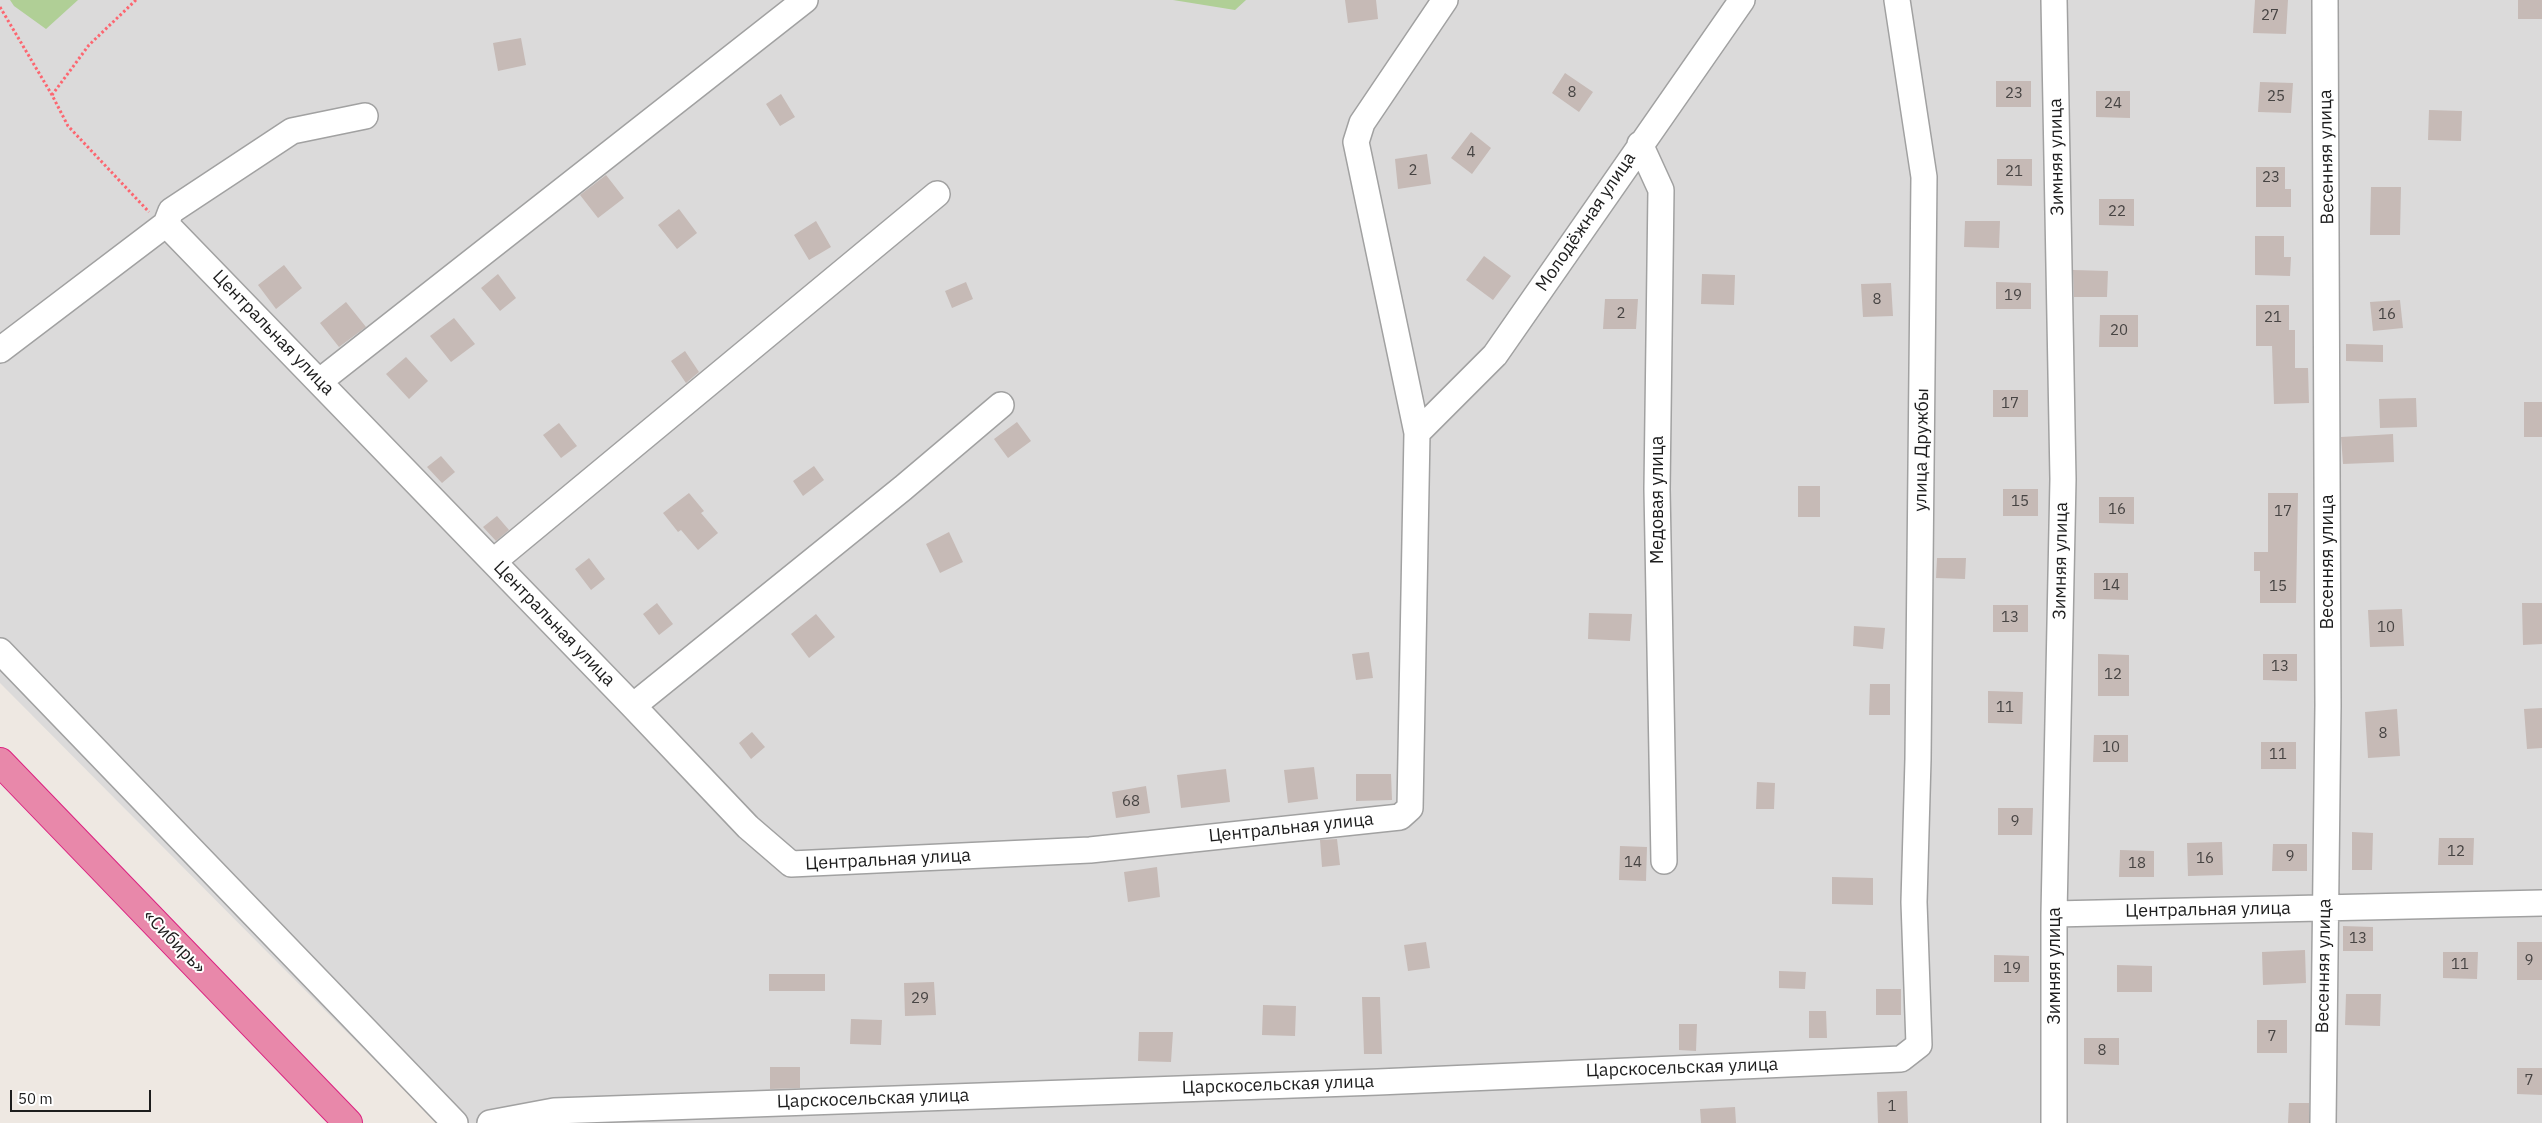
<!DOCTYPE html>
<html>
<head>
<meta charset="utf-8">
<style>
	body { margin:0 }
	#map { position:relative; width:2542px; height:1123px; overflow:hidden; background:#eee8e2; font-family:"IBM Plex Sans",sans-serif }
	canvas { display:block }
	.scale { position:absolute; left:10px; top:1090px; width:141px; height:22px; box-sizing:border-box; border:2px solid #1d1d1d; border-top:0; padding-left:6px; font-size:15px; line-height:18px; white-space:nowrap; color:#1d1d1d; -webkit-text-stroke:4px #fff; paint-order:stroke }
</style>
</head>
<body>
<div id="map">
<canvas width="2542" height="1123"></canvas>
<div class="scale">50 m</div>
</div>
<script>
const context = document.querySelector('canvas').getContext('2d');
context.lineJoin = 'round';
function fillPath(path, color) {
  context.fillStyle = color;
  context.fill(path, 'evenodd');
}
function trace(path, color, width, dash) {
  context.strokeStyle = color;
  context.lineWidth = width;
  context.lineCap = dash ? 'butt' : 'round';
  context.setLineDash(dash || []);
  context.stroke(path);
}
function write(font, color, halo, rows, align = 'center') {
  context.font = font + ' "IBM Plex Sans",sans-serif';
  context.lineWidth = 4;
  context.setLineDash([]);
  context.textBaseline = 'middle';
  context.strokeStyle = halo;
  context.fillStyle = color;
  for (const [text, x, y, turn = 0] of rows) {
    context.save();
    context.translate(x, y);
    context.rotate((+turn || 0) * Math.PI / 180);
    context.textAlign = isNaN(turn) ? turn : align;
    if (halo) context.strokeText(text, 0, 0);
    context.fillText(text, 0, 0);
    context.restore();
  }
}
const residential = new Path2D(`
	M 0,0 L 2542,0 L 2542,1123 L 437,1123 L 0,683 Z`);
const forest = new Path2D(`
	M 10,0 L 78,0 L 46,29 L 14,6 Z
	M 1173,0 L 1246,0 L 1235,10 Z`);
const building = new Path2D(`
	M 1345,0 L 1376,0 L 1378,19 L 1348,23 Z
	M 2255,0 L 2288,0 L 2286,34 L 2253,33 Z
	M 2518,0 L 2542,0 L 2542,19 L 2518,19 Z
	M 521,38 L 526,65 L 498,71 L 493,43 Z
	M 1565,73 L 1593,92 L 1579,112 L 1552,93 Z
	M 1996,81 L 2031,81 L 2031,107 L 1996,107 Z
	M 2260,82 L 2293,83 L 2291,113 L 2258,112 Z
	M 2096,91 L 2130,91 L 2130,118 L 2096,117 Z
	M 781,94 L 795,117 L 780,126 L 766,104 Z
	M 2429,110 L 2462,111 L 2461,141 L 2428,140 Z
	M 1471,132 L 1491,148 L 1472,174 L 1451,158 Z
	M 1427,154 L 1431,184 L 1398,189 L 1395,159 Z
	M 1997,159 L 2032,159 L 2032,186 L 1997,185 Z
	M 2256,167 L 2285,167 L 2285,189 L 2291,189 L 2291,207 L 2256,207 Z
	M 606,175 L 624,198 L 598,218 L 580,195 Z
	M 2371,187 L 2401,187 L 2400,235 L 2370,235 Z
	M 2099,199 L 2134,199 L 2134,226 L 2099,225 Z
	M 679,209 L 697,233 L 677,249 L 658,225 Z
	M 816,221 L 831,247 L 809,260 L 794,235 Z
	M 1965,221 L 2000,221 L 1999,248 L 1964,247 Z
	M 2255,236 L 2284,236 L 2284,257 L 2291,257 L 2290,276 L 2255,275 Z
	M 1484,256 L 1511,276 L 1493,300 L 1466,280 Z
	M 284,265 L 302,288 L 276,309 L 258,285 Z
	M 2073,270 L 2108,271 L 2107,297 L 2074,297 Z
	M 498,274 L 516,298 L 500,311 L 481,288 Z
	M 1702,274 L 1735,275 L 1734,305 L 1701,304 Z
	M 966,282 L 973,299 L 952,308 L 945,291 Z
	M 1996,282 L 2031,283 L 2031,309 L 1996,309 Z
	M 1891,283 L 1893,316 L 1863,317 L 1861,284 Z
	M 1605,299 L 1638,299 L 1636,329 L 1603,329 Z
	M 2400,300 L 2403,328 L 2373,331 L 2370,302 Z
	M 346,302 L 366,327 L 339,347 L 320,323 Z
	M 2256,305 L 2289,305 L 2289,330 L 2295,330 L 2295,368 L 2308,368 L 2309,403 L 2274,404 L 2272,346 L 2256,346 Z
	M 2100,315 L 2138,315 L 2138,347 L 2099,347 Z
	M 454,318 L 475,344 L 451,362 L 430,336 Z
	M 2346,344 L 2383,345 L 2383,362 L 2346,361 Z
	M 685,351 L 699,372 L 686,383 L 671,361 Z
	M 406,357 L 428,381 L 409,399 L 386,374 Z
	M 1993,390 L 2028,390 L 2028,417 L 1993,417 Z
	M 2416,398 L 2417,427 L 2380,428 L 2379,399 Z
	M 2524,402 L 2542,402 L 2542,437 L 2524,437 Z
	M 1017,422 L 1031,441 L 1008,458 L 994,439 Z
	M 559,423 L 577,446 L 561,458 L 543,435 Z
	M 2393,434 L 2394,462 L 2343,464 L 2341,437 Z
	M 441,456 L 455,472 L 442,483 L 427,467 Z
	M 814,466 L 824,480 L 803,496 L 793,481 Z
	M 1798,486 L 1820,486 L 1820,517 L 1798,517 Z
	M 2003,489 L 2038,489 L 2038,516 L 2003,516 Z
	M 689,493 L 704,511 L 701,513 L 718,533 L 698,550 L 681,530 L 678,532 L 663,513 Z
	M 2268,493 L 2298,493 L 2296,603 L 2260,603 L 2260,571 L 2254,571 L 2254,552 L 2268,552 Z
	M 2099,497 L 2134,497 L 2134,524 L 2099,523 Z
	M 497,516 L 509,530 L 496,541 L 483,527 Z
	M 949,532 L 963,562 L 940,573 L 926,544 Z
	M 589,558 L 605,579 L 591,590 L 575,569 Z
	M 1937,558 L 1966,558 L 1965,579 L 1936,578 Z
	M 2094,573 L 2128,573 L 2128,600 L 2094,599 Z
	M 657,603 L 673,624 L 659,635 L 643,614 Z
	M 2522,603 L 2542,603 L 2542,644 L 2523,645 Z
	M 1993,605 L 2028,605 L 2028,632 L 1993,632 Z
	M 2402,609 L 2404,646 L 2370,647 L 2368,610 Z
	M 1589,613 L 1632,614 L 1630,641 L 1588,639 Z
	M 816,614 L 835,637 L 809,658 L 791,634 Z
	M 1854,626 L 1885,628 L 1883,649 L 1853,646 Z
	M 1369,652 L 1373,678 L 1356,680 L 1352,654 Z
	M 2098,654 L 2129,655 L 2129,696 L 2098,696 Z
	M 2263,654 L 2297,654 L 2297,681 L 2263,680 Z
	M 1870,684 L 1890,684 L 1890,715 L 1869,715 Z
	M 1988,691 L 2023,692 L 2022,724 L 1988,723 Z
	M 2542,708 L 2542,748 L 2527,749 L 2524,709 Z
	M 2397,709 L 2400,756 L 2368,758 L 2365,712 Z
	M 752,732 L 765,747 L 751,759 L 739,743 Z
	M 2094,735 L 2128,735 L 2128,762 L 2093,762 Z
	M 2261,742 L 2296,742 L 2296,769 L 2261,769 Z
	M 1314,767 L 1318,799 L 1288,803 L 1284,770 Z
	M 1226,769 L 1230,802 L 1181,808 L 1177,775 Z
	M 1356,774 L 1391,774 L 1392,800 L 1356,801 Z
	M 1757,782 L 1775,783 L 1774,809 L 1756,809 Z
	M 1146,786 L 1150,813 L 1116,818 L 1112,792 Z
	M 1998,808 L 2033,808 L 2032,835 L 1998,835 Z
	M 2352,832 L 2373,833 L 2372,870 L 2352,870 Z
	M 2439,838 L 2474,838 L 2473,865 L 2438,865 Z
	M 1337,839 L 1340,865 L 1322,867 L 1320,840 Z
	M 2222,842 L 2223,875 L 2188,876 L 2187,843 Z
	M 2273,844 L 2307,844 L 2307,871 L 2272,871 Z
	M 1620,846 L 1647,847 L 1646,881 L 1619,880 Z
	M 2120,850 L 2154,851 L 2154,877 L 2119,877 Z
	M 1157,867 L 1160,897 L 1128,902 L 1124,872 Z
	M 1832,877 L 1873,878 L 1873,905 L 1832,904 Z
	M 2343,926 L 2373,927 L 2373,951 L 2343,951 Z
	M 1426,942 L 1430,968 L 1408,971 L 1404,945 Z
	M 2517,942 L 2542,942 L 2542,980 L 2517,980 Z
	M 2305,950 L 2306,983 L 2263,985 L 2262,952 Z
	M 2443,952 L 2478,952 L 2477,979 L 2443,978 Z
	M 1994,955 L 2029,956 L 2029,982 L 1994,982 Z
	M 2117,965 L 2152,966 L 2152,992 L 2117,992 Z
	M 1779,971 L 1806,972 L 1805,989 L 1779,988 Z
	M 769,974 L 825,974 L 825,991 L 769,991 Z
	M 934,982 L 936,1015 L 905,1016 L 904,983 Z
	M 1876,989 L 1901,989 L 1901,1015 L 1876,1015 Z
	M 2346,994 L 2381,994 L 2380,1026 L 2345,1025 Z
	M 1362,997 L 1380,997 L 1382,1054 L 1364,1054 Z
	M 1263,1005 L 1296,1006 L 1295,1036 L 1262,1035 Z
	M 1809,1011 L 1826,1011 L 1827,1038 L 1809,1038 Z
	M 851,1019 L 882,1020 L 881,1045 L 850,1044 Z
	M 2257,1020 L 2287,1020 L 2287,1053 L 2257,1053 Z
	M 1679,1024 L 1697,1024 L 1696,1051 L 1679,1050 Z
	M 1139,1032 L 1173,1032 L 1171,1062 L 1138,1061 Z
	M 2084,1038 L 2119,1038 L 2119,1065 L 2084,1064 Z
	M 770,1067 L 800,1067 L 800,1088 L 770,1089 Z
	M 2517,1068 L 2542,1068 L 2542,1095 L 2517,1094 Z
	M 1907,1091 L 1908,1123 L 1878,1123 L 1877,1092 Z
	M 2289,1103 L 2309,1103 L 2309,1123 L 2288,1123 Z
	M 1735,1107 L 1736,1123 L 1701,1123 L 1700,1109 Z`);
const path = new Path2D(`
	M 136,0 L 89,45 L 52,95 L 68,126 L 149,212
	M 0,7 L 52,95`);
const minor = new Path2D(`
	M 1640,144 L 1661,190 L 1657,489 L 1664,861
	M 166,224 L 633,706 L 748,827 L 791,864 L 1090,850 L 1400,817 L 1410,808 L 1417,433 L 1356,142 L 1362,123 L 1445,0
	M 0,350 L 166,224 L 171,211 L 292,131 L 365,116
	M 320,381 L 805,0
	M 1417,433 L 1495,355 L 1742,0
	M 494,561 L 937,194
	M 0,651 L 455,1123
	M 633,706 L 903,488 L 1001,405
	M 2054,914 L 2542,903
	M 490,1123 L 554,1111 L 1378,1082 L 1901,1059 L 1919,1045 L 1914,902 L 1918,759 L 1924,177 L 1897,0
	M 2054,1123 L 2054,914 L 2063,479 L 2054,0
	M 2323,1123 L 2328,705 L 2325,0`);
const highway = new Path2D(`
	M 0,762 L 348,1123`);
const numberNames = [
	["27",2270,16],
	["8",1572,93],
	["23",2014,94],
	["25",2276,97],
	["24",2113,104],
	["4",1471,153],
	["2",1413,171],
	["21",2014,172],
	["23",2271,178],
	["22",2117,212],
	["19",2013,296],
	["8",1877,300],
	["2",1621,314],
	["16",2387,315],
	["21",2273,318],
	["20",2119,331],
	["17",2010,404],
	["15",2020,502],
	["16",2117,510],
	["17",2283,512],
	["14",2111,586],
	["15",2278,587],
	["13",2010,618],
	["10",2386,628],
	["13",2280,667],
	["12",2113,675],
	["11",2005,708],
	["8",2383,734],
	["10",2111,748],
	["11",2278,755],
	["68",1131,802],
	["9",2015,822],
	["12",2456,852],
	["9",2290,857],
	["16",2205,859],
	["14",1633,863],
	["18",2137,864],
	["13",2358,939],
	["9",2529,961],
	["11",2460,965],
	["19",2012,969],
	["29",920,999],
	["7",2272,1037],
	["8",2102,1051],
	["7",2529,1081],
	["1",1892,1107]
];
const streetNames = [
	["Зимняя улица",2057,157,-91],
	["Весенняя улица",2327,157,-91],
	["Молодёжная улица",1586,222,-56],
	["Центральная улица",273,333,46],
	["улица Дружбы",1922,450,-89],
	["Медовая улица",1658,500,-90],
	["Зимняя улица",2061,561,-89],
	["Весенняя улица",2328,562,-90],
	["Центральная улица",554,624,46],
	["Центральная улица",1291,828,-6],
	["Центральная улица",888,860,-3],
	["Центральная улица",2208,910,-1],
	["«Сибирь»",174,942,46],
	["Зимняя улица",2055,966,-90],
	["Весенняя улица",2324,966,-89],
	["Царскосельская улица",1682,1068,-2],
	["Царскосельская улица",1278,1085,-2],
	["Царскосельская улица",873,1099,-2]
];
fillPath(residential, '#dbdada');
fillPath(forest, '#b0cf96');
fillPath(building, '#c6bab6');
trace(minor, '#a1a1a1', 28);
trace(highway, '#db2180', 30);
trace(path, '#fc6670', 3, [2.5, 2.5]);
trace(minor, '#fff', 25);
trace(highway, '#e888aa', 28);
write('15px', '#474443', null, numberNames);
write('18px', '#1d1d1d', '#fff', streetNames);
</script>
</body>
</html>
